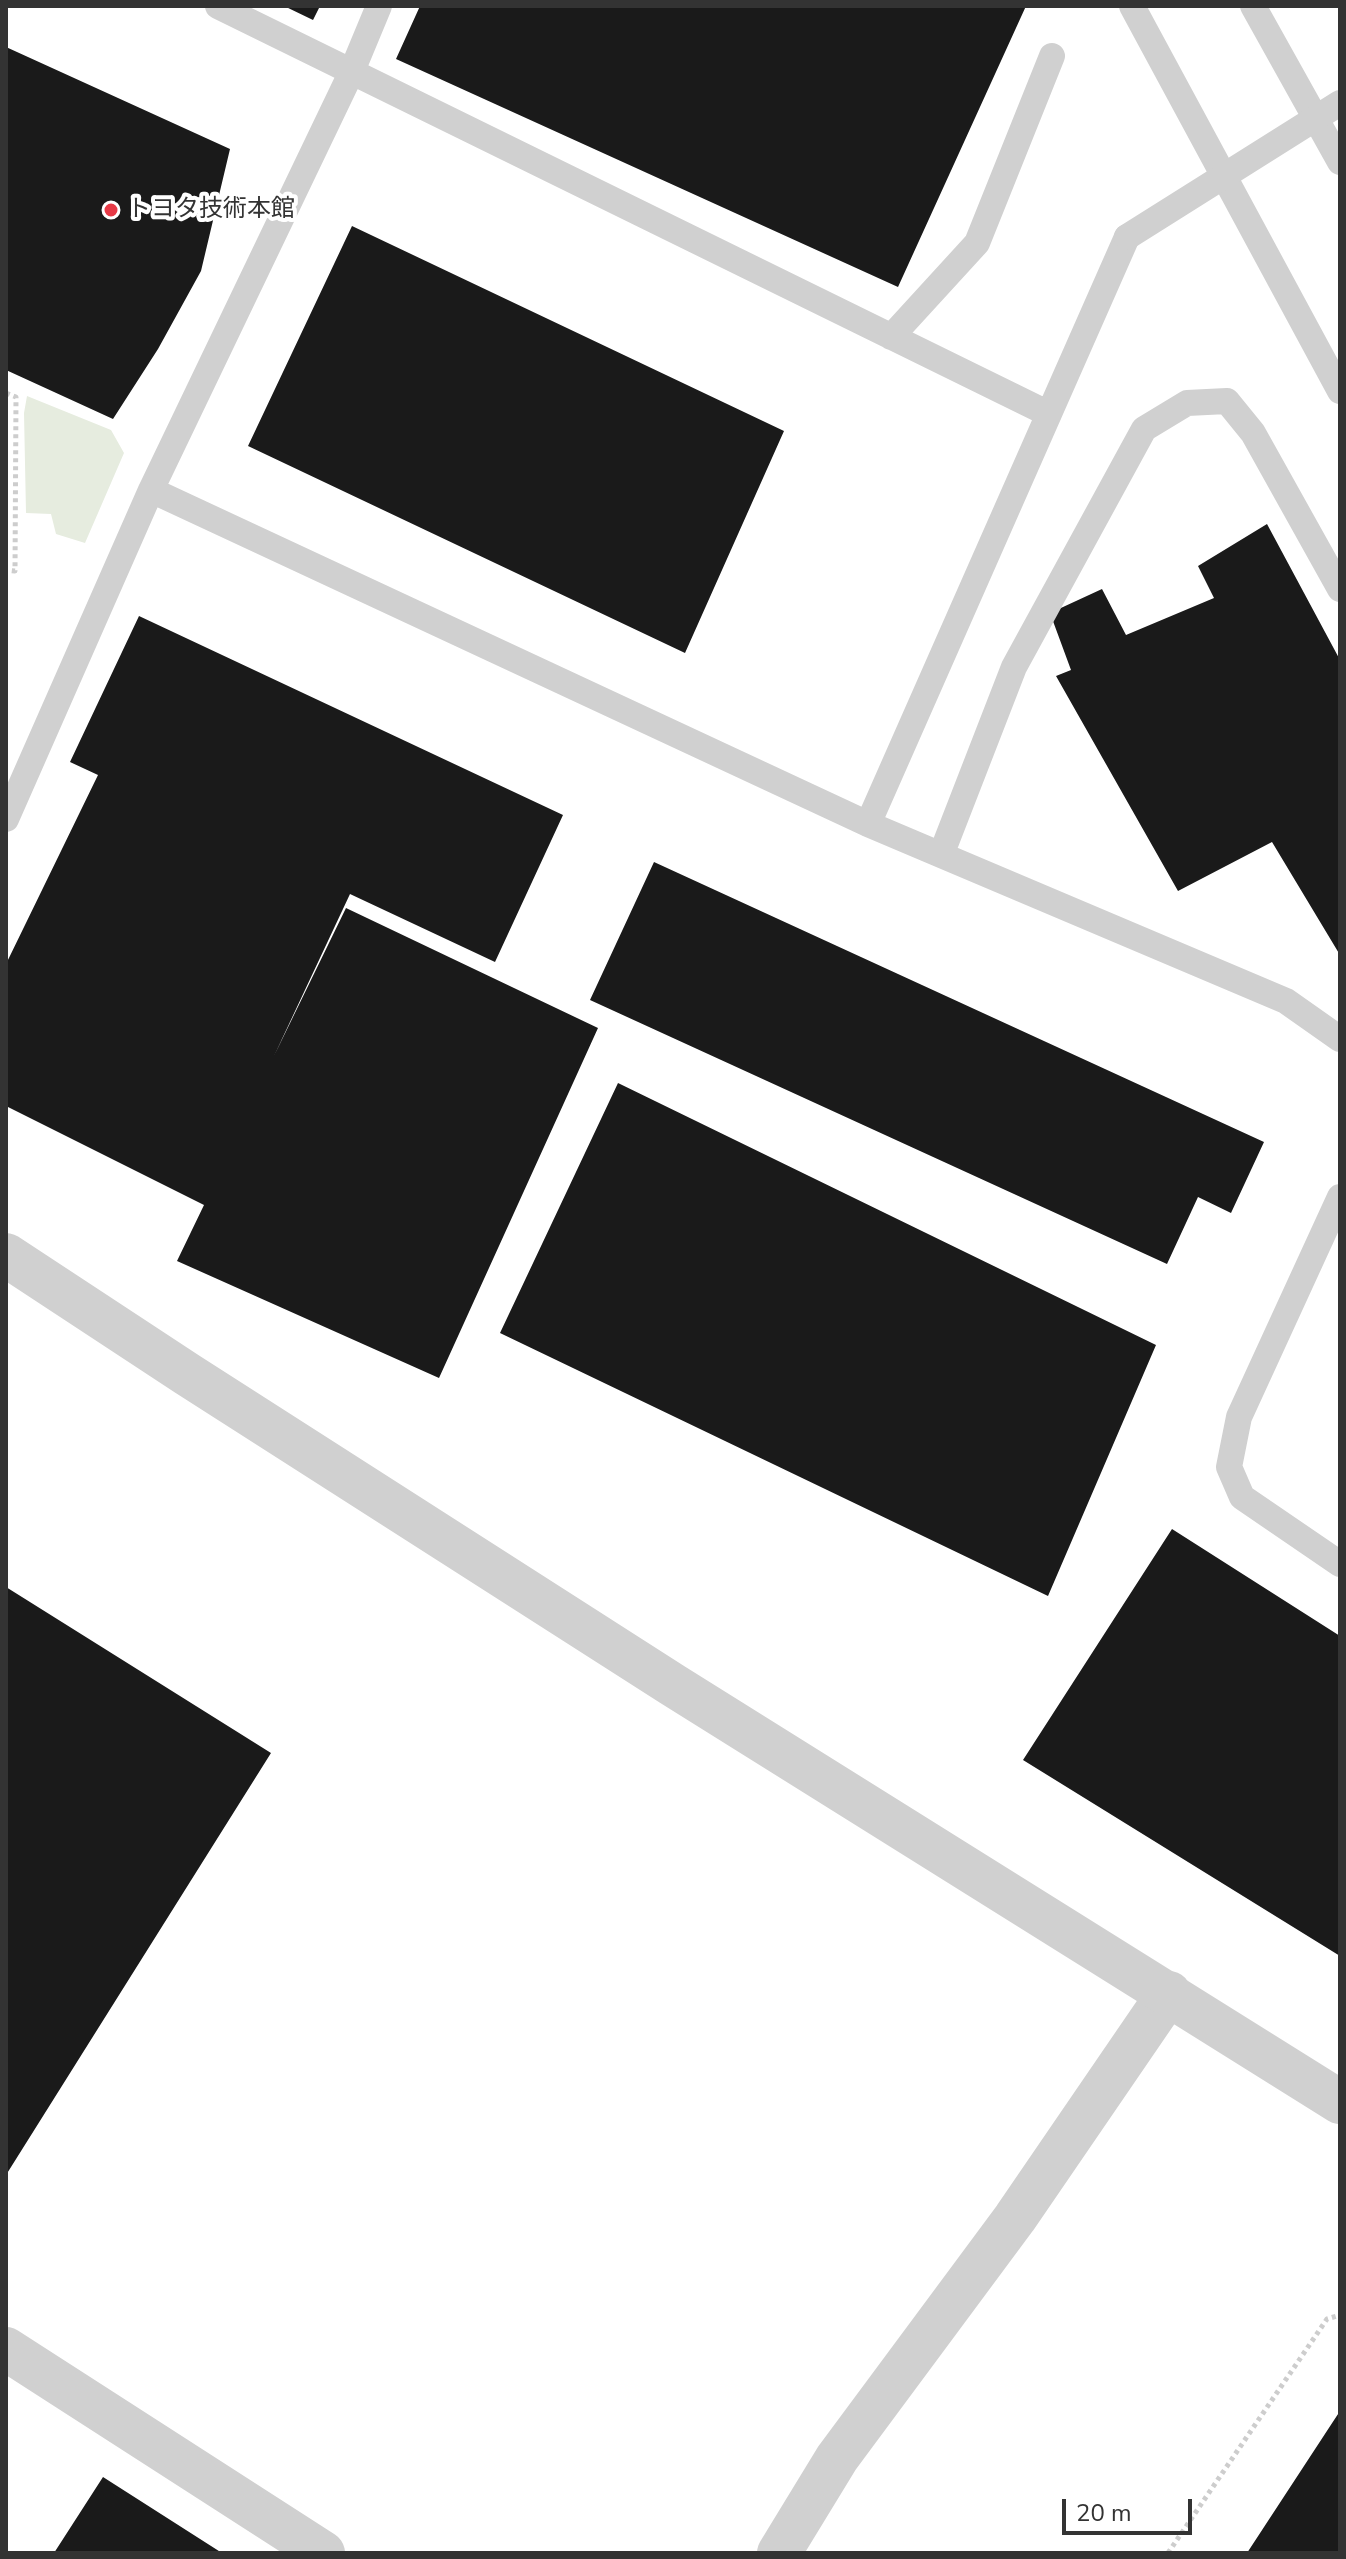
<!DOCTYPE html>
<html>
<head>
<meta charset="utf-8">
<style>
	body { margin:0 }
	#map { position:relative; width:1346px; height:2559px; overflow:hidden; background:#fff; font-family:"Nunito Sans",sans-serif }
	canvas { display:block }
	.frame { position:absolute; inset:0; border:8px solid #333; pointer-events:none }
	.scale { position:absolute; left:1062px; top:2499px; width:130px; height:36px; box-sizing:border-box; border:4px solid #333; border-top:0; padding-left:10px; font-size:24px; line-height:28px; white-space:nowrap; color:#333; -webkit-text-stroke:6px #fff; paint-order:stroke }
</style>
</head>
<body>
<div id="map">
<canvas width="1346" height="2559"></canvas>
<div class="frame"></div>
<div class="scale">20 m</div>
</div>
<script>
const context = document.querySelector('canvas').getContext('2d');
context.lineJoin = 'round';
function fillPath(path, color) {
  context.fillStyle = color;
  context.fill(path, 'evenodd');
}
function trace(path, color, width, dash) {
  context.strokeStyle = color;
  context.lineWidth = width;
  context.lineCap = dash ? 'butt' : 'round';
  context.setLineDash(dash || []);
  context.stroke(path);
}
function write(font, color, halo, rows, align = 'center') {
  context.font = font + ' "Nunito Sans","Noto Sans JP",sans-serif';
  context.lineWidth = 8;
  context.setLineDash([]);
  context.textBaseline = 'middle';
  context.strokeStyle = halo;
  context.fillStyle = color;
  for (const [text, x, y, turn = 0] of rows) {
    context.save();
    context.translate(x, y);
    context.rotate((+turn || 0) * Math.PI / 180);
    context.textAlign = isNaN(turn) ? turn : align;
    if (halo) context.strokeText(text, 0, 0);
    context.fillText(text, 0, 0);
    context.restore();
  }
}
const green = new Path2D(`
	M 27,396 L 111,430 L 124,453 L 85,543 L 56,534 L 51,514 L 26,513 L 24,413 Z`);
const building = new Path2D(`
	M 284,6 L 320,6 L 313,20 Z
	M 420,6 L 1026,6 L 898,287 L 396,59 Z
	M 6,47 L 230,149 L 201,271 L 158,349 L 113,419 L 6,370 Z
	M 352,226 L 784,431 L 685,653 L 248,446 Z
	M 1267,524 L 1340,660 L 1340,955 L 1272,842 L 1178,891 L 1056,676 L 1071,670 L 1050,613 L 1102,589 L 1126,635 L 1214,598 L 1198,566 Z
	M 139,616 L 563,815 L 495,962 L 350,894 L 274,1056 L 346,908 L 598,1028 L 439,1378 L 177,1261 L 204,1205 L 6,1106 L 6,964 L 98,775 L 70,762 Z
	M 654,862 L 1264,1142 L 1231,1213 L 1198,1197 L 1167,1264 L 590,1000 Z
	M 618,1083 L 1156,1345 L 1048,1596 L 500,1333 Z
	M 1172,1529 L 1340,1636 L 1340,1956 L 1023,1760 Z
	M 6,1587 L 271,1753 L 6,2175 Z
	M 1340,2411 L 1340,2553 L 1247,2553 Z
	M 103,2477 L 222,2553 L 54,2553 Z`);
const path = new Path2D(`
	M 6,393 L 16,397 L 15,571 L 6,570
	M 1168,2553 L 1327,2319 L 1340,2315`);
const service = new Path2D(`
	M 218,6 L 1049,414
	M 1132,6 L 1340,391
	M 1253,6 L 1340,162
	M 891,337 L 977,243 L 1052,56
	M 151,490 L 868,824 L 1286,1001 L 1340,1039
	M 6,819 L 151,490 L 352,71 L 379,6
	M 868,824 L 1127,237
	M 941,855 L 1014,667 L 1144,429 L 1187,403 L 1227,401 L 1253,433 L 1340,589
	M 1340,1197 L 1239,1417 L 1229,1467 L 1242,1497 L 1340,1564`);
const minor = new Path2D(`
	M 6,2349 L 323,2553
	M 779,2553 L 837,2458 L 1015,2218 L 1169,1993`);
const tertiary = new Path2D(`
	M 6,1255 L 187,1374 L 673,1685 L 1340,2102`);
const serviceBridge = new Path2D(`
	M 1127,237 L 1340,103`);
const markers = [
	[111,210,8,"#e63946"]
];
const poiNames = [
	["トヨタ技術本館",127,210]
];
fillPath(green, '#e6ecdf');
fillPath(building, '#1a1a1a');
trace(path, '#cdcdcd', 5, [4, 4]);
trace(service, '#d0d0d0', 26);
trace(minor, '#d0d0d0', 44);
trace(tertiary, '#d0d0d0', 44);
trace(serviceBridge, '#d0d0d0', 26);
for (const [x, y, r, color] of markers) {
  const dot = new Path2D();
  dot.arc(x, y, r, 0, 2 * Math.PI);
  context.fillStyle = color;
  context.fill(dot);
  trace(dot, '#fff', 3);
}
write('24px', '#333', '#fff', poiNames, 'left');
</script>
</body>
</html>
